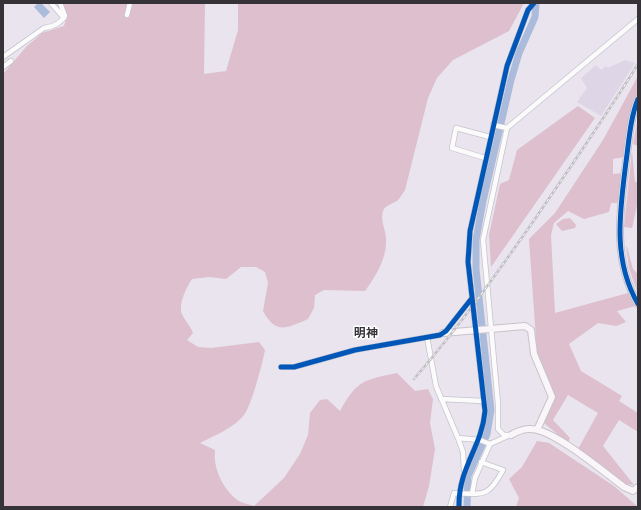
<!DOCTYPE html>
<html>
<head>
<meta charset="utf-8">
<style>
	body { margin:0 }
	#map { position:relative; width:641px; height:510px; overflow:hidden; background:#e9e4ee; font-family:Quicksand,sans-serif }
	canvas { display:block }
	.frame { position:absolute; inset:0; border:4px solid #353238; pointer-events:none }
</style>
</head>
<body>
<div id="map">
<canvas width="641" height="510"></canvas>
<div class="frame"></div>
</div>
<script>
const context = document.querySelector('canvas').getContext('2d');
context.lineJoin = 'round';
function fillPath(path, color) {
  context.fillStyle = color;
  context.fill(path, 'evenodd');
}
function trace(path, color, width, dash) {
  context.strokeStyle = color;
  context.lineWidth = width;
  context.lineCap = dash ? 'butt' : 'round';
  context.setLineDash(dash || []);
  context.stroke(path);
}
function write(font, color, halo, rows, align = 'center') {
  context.font = font + ' Quicksand,"Noto Sans JP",sans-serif';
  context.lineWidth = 3;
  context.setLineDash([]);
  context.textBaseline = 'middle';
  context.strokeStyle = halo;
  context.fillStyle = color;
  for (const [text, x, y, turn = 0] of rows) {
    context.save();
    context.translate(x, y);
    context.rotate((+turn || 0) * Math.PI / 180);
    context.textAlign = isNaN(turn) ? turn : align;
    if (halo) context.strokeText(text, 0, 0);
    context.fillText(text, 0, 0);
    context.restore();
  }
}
const built = new Path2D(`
	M 625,60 L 635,63 L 601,116 L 577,102 L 587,88 L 581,78 L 596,65 L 601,70 L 606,66 L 608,68 Z`);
const green = new Path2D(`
	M 56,3 L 205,3 L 204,74 L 226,71 L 238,30 L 238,3 L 524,3 L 509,31 L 453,60 L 437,78 L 428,98 L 405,190 C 403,193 400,198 398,200 C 393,204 385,205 383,211 C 380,221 386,230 386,239 C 387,258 376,276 365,291 L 324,290 L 315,295 L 314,308 L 308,319 C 287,328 276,335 263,311 L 268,283 L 265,272 L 256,267 L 241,267 L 226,279 L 209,277 L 192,279 C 186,288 177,306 183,316 C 186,322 191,327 193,333 L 187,340 L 198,347 L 211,348 L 259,342 L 265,350 C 262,365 252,404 244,415 C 235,427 214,436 200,443 L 215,450 C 213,468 222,487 236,499 C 240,503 249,504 254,506 L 284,478 L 300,454 L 308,435 L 310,413 L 320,400 L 327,399 L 340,411 C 357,380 364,380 397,373 L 415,391 L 428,389 L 433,399 L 430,423 L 435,449 L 429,486 L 423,507 L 3,507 L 3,74 L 26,47 L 42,33 L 64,26 L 67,15 Z
	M 638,76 L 638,93 L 630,113 L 624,157 L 613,159 L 613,174 L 622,173 L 619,203 L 611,203 L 609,212 L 584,219 L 568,211 L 554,223 L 551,235 L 555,313 L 628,293 L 635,306 L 617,311 L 626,322 L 616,326 L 598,323 L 569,344 L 581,371 L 622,396 L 619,401 L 638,413 L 638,432 L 619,420 L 603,446 L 634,485 L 626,484 L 578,449 L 598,413 L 568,395 L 553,420 L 570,438 L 568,443 L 544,423 L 555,397 L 537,354 L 529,239 L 555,213 L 603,140 Z
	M 578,106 L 595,118 L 491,267 L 489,235 L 500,184 L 509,180 L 517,150 Z
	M 638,117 L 638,146 L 633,144 Z
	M 632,151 L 635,182 L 638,182 L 638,201 L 632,228 L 624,227 Z
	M 570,218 L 576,225 L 575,228 L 562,231 L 556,224 L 563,219 Z
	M 626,246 L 627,247 L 633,269 L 638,274 L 638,294 L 629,268 Z
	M 537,441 L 549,443 L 614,486 L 638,507 L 516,507 L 519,498 L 509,479 L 522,467 Z`);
const water = new Path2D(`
	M 38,3 L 41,3 L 50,12 L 44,18 L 34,7 Z`);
const river = new Path2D(`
	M 467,507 L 468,476 L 487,434 L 491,410 L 476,269 L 476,240 L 483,201 L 511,80 L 519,53 L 535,17 L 536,3`);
const street = new Path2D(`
	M 51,3 L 64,18
	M 127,15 L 130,3
	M 3,57 L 44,28 C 53,27 60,24 65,16 L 60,3
	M 3,67 L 11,61
	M 493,125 L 507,128
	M 485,158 L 452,148 L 456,128 L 490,137
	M 427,337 L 436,386 L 458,438 L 480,440 L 490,444 L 510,435
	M 281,367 L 294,367 L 355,350 L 440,335 L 446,331 L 472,298
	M 441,399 L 483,401
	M 511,435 L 504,435 L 498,429 L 498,404 L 483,240 L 507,128 L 638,19
	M 458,438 L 463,452 L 464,470
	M 472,494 L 475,478 L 490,444
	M 450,507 L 454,493 C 484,494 488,498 503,470 L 481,462
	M 459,507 C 458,468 482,447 485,411 L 468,262 L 470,231 L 507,66 L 528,10 L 534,3`);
const secondary = new Path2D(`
	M 638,99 C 630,119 629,141 626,162 C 620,211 612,259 638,304
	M 443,333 L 525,326 L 531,330 L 534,354 L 552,397 L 537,430
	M 511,435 C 519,430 527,427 537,430 C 560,435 604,472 624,487 L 633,491 L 638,487`);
const rail = new Path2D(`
	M 414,379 C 459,327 498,272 537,216 C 571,166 606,116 638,64`);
const cycleway = new Path2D(`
	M 638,99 C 630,119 629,141 626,162 C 620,211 612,259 638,304
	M 281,367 L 294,367 L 355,350 L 440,335 L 446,331 L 472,298
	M 459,507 C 458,468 482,447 485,411 L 468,262 L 470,231 L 507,66 L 528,10 L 534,3`);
const quarterNames = [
	["明神",366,333]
];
fillPath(built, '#ded5e6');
fillPath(green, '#ddbfce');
fillPath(water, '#aabbdc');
trace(river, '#aabbdc', 7);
trace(street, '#c6c3ca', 6);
trace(secondary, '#c6c3ca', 8);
trace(street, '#fcfbfc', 4.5);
trace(secondary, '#f9f5f9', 6);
trace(rail, '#c2c0c4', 2.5);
trace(rail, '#fff', 1, [3]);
trace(cycleway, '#0057b8', 5);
write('bold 12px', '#353238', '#fff', quarterNames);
</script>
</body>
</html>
